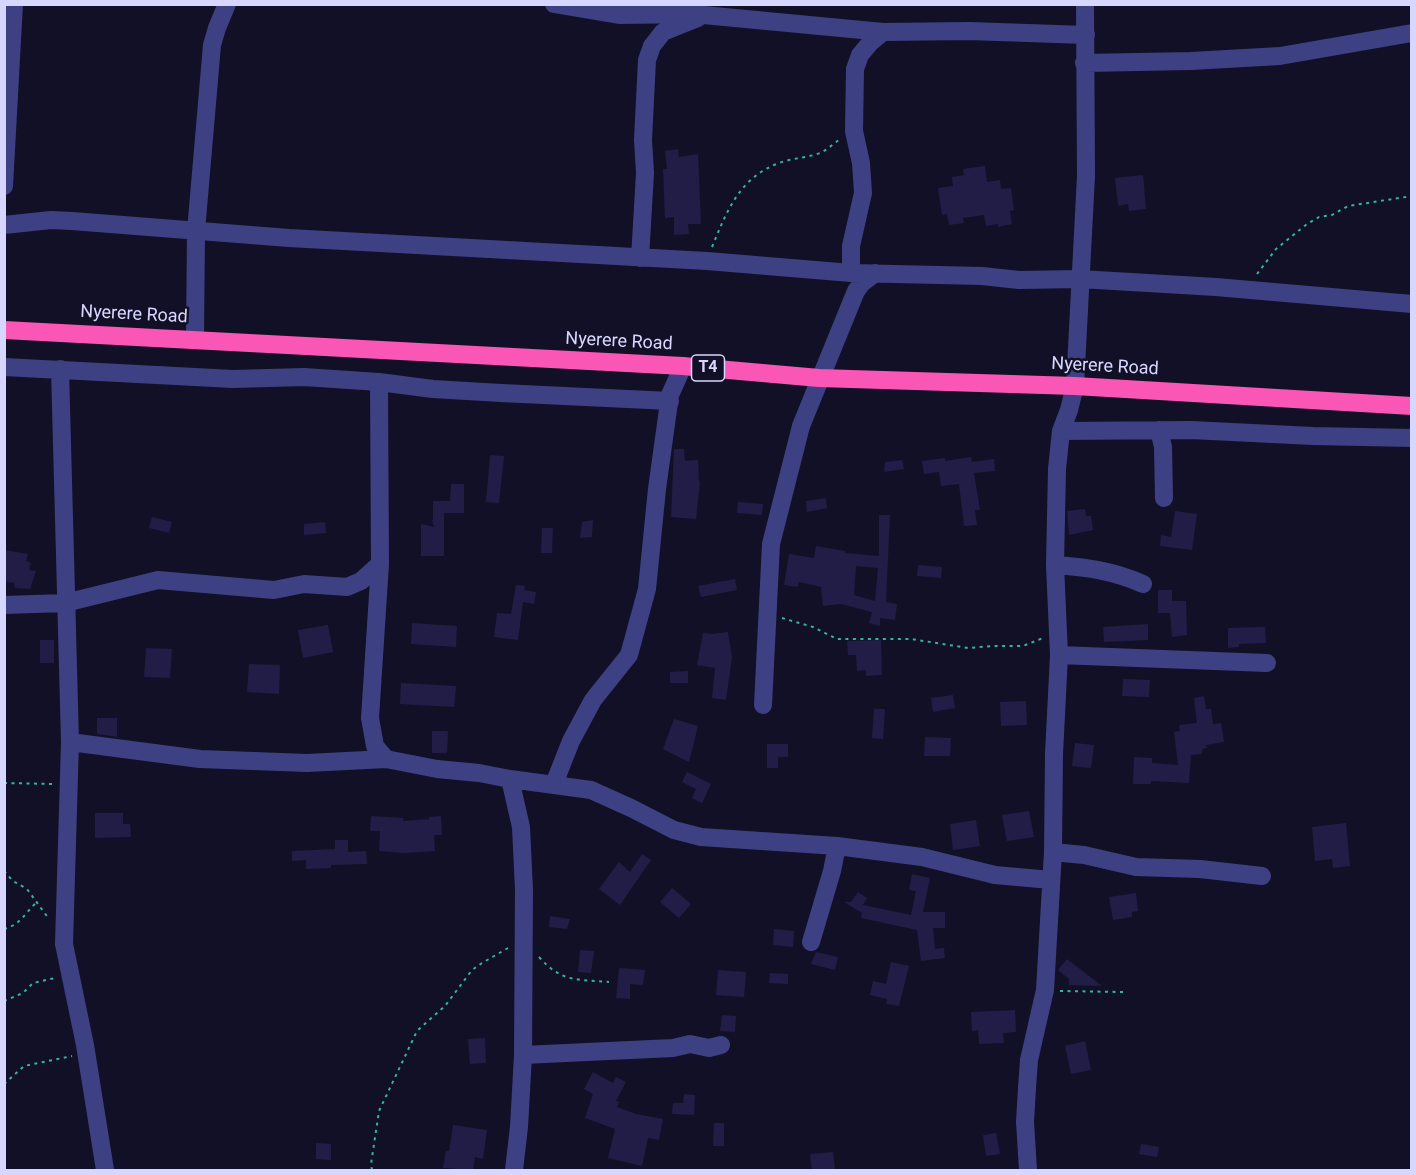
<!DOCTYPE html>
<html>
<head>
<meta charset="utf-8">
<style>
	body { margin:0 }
	#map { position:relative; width:1416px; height:1175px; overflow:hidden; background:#121026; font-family:Roboto,sans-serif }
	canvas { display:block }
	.frame { position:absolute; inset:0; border:6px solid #d7d6fe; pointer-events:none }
</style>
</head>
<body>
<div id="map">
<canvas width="1416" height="1175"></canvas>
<div class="frame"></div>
</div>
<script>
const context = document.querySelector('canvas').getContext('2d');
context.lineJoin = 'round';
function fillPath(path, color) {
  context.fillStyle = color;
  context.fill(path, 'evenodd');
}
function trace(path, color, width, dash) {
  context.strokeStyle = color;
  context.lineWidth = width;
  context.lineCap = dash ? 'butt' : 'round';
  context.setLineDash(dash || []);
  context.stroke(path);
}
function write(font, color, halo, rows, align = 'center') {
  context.font = font + ' Roboto,sans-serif';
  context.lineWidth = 5;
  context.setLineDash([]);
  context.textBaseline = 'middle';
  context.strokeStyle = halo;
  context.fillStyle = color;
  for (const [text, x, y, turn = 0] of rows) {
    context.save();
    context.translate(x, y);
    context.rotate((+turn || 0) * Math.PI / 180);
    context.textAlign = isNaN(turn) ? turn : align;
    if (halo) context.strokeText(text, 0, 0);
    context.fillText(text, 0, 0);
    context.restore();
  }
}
const building = new Path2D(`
	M 678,149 L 679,157 L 698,154 L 701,224 L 688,224 L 689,234 L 674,235 L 674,217 L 665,218 L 663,169 L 667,169 L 665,151 Z
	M 985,166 L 987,182 L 1000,180 L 1001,189 L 1011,188 L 1014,210 L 1010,211 L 1012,224 L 998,227 L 998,224 L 986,226 L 984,215 L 963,218 L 964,223 L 949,225 L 947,214 L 942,215 L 938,188 L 953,186 L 952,177 L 964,175 L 963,169 Z
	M 1143,175 L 1146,209 L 1129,211 L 1128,204 L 1118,206 L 1115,178 Z
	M 674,449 L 684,449 L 685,461 L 698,460 L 699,482 L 700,482 L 696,519 L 671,517 Z
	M 490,455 L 504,456 L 499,503 L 486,502 Z
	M 971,457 L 972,462 L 994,459 L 995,471 L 974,473 L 980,510 L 975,510 L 977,525 L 964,526 L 959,484 L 941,486 L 939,472 L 924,474 L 922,461 L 945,458 L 945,461 Z
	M 902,460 L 904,469 L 884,472 L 885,462 Z
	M 451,484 L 464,484 L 464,513 L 444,513 L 444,556 L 421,556 L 421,524 L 434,527 L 432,520 L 433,520 L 433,501 L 450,501 Z
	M 826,498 L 827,508 L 807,512 L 806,501 Z
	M 738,502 L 763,504 L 762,515 L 737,513 Z
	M 1085,509 L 1086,516 L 1091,516 L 1093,530 L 1069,535 L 1067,511 Z
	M 1175,511 L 1197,514 L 1192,550 L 1160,546 L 1161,535 L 1171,537 Z
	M 879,515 L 890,515 L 886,602 L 897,604 L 895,620 L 880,618 L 880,626 L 869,623 L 872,612 L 841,604 L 823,606 L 821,587 L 799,582 L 798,587 L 784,585 L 789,554 L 814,558 L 816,546 L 845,551 L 845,553 L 879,556 ZM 856,566 L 878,568 L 875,601 L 854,595 Z
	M 152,517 L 172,522 L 169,533 L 149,528 Z
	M 593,520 L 592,537 L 580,538 L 582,522 Z
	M 325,522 L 326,533 L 304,535 L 304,524 Z
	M 542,528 L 553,528 L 552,553 L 541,553 Z
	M 4,550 L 28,554 L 26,561 L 31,563 L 29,570 L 36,571 L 30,589 L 15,588 L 14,583 L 4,581 Z
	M 918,565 L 942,567 L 941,578 L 917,576 Z
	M 735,579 L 737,590 L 701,597 L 698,586 Z
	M 516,585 L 525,586 L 524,590 L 536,592 L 534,604 L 523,602 L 518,640 L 494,637 L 497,613 L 511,614 Z
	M 1158,590 L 1172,590 L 1172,601 L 1186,601 L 1187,635 L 1172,637 L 1170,613 L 1158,613 Z
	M 412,623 L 457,626 L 456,647 L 411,644 Z
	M 1148,624 L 1148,640 L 1104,642 L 1103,627 Z
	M 328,625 L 333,652 L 303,658 L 298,630 Z
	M 1265,627 L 1266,643 L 1239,644 L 1239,647 L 1228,648 L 1228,628 Z
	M 728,632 L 732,657 L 726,700 L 712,698 L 715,668 L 697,665 L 703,633 L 712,634 Z
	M 40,640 L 54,640 L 54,663 L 40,663 Z
	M 881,640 L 882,675 L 866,676 L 866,670 L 857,671 L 856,655 L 848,655 L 847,641 Z
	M 146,648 L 172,649 L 170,678 L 144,677 Z
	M 249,664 L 280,665 L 279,694 L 247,692 Z
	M 688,671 L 688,683 L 670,683 L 670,672 Z
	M 1123,679 L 1150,680 L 1149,697 L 1122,696 Z
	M 401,683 L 456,686 L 454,707 L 400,704 Z
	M 953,695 L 955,708 L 933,712 L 931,698 Z
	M 1204,696 L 1206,709 L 1211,709 L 1213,724 L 1221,723 L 1224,742 L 1206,745 L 1207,748 L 1202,749 L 1202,754 L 1191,755 L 1189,783 L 1151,781 L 1151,784 L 1133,784 L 1134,757 L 1152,758 L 1152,763 L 1178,765 L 1174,732 L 1180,731 L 1179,725 L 1197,723 L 1194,698 Z
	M 1026,701 L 1027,725 L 1001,726 L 1000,702 Z
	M 874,709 L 885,709 L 883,739 L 872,738 Z
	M 97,718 L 117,718 L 117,737 L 97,734 Z
	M 674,719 L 698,726 L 689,762 L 663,749 Z
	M 432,731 L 448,731 L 447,753 L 432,753 Z
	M 925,737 L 951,738 L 950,756 L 924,756 Z
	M 1075,743 L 1094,745 L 1091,768 L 1072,766 Z
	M 767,744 L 788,744 L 788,757 L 778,757 L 778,768 L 767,768 Z
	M 687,772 L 711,784 L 702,803 L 692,798 L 696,789 L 682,782 Z
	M 1029,811 L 1034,837 L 1007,841 L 1002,815 Z
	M 95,813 L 123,813 L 123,824 L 130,824 L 131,837 L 95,838 Z
	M 371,816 L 403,818 L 403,821 L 429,819 L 429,817 L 441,816 L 442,835 L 434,835 L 435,851 L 405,853 L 379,851 L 380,831 L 370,831 Z
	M 976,820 L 980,846 L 953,850 L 950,824 Z
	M 1346,823 L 1350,866 L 1333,868 L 1332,859 L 1315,861 L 1312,827 Z
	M 335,840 L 348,840 L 348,852 L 366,851 L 367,864 L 331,865 L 331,868 L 306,869 L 306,860 L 292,861 L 292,851 L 335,849 Z
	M 642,854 L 651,860 L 620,905 L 599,889 L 619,862 L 630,872 Z
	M 912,874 L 930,878 L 923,912 L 945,912 L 945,928 L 933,928 L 935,949 L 944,948 L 945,958 L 921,961 L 917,930 L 861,918 L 862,913 L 844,902 L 851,902 L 858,892 L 867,898 L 863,905 L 911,915 L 916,891 L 909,890 Z
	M 672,888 L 691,904 L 679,918 L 660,902 Z
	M 1136,893 L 1138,911 L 1132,912 L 1132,917 L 1113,920 L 1109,897 Z
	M 550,916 L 570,919 L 567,929 L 549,927 Z
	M 774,929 L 794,931 L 793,947 L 773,945 Z
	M 580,950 L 594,951 L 591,973 L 578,972 Z
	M 816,952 L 838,957 L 835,970 L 811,964 Z
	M 1067,959 L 1102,986 L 1069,985 L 1069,979 L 1058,970 Z
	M 891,962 L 909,966 L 899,1006 L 886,1004 L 887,999 L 870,995 L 873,981 L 886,984 Z
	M 619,968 L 645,970 L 643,985 L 630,984 L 630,999 L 616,998 Z
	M 718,970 L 746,972 L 744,997 L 716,995 Z
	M 770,973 L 788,974 L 788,984 L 769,983 Z
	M 1015,1010 L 1016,1032 L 1003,1033 L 1004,1043 L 979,1044 L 978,1030 L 972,1031 L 971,1012 Z
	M 722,1015 L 736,1016 L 735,1032 L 720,1031 Z
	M 485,1038 L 486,1063 L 470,1064 L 468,1039 Z
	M 1085,1041 L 1091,1070 L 1071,1074 L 1065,1046 Z
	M 593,1072 L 613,1083 L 616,1077 L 626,1082 L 616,1101 L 619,1102 L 617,1107 L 636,1114 L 663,1119 L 659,1140 L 648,1138 L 642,1166 L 608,1158 L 615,1129 L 585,1118 L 593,1094 L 584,1089 Z
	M 684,1094 L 695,1095 L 694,1115 L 672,1114 L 673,1103 L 683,1103 Z
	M 714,1123 L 724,1123 L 724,1146 L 713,1146 Z
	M 453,1125 L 487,1130 L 483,1159 L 475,1157 L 473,1170 L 443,1168 L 446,1151 L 449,1151 Z
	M 996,1133 L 1000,1154 L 986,1156 L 983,1135 Z
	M 316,1143 L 331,1144 L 331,1160 L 316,1159 Z
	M 1141,1144 L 1159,1147 L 1157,1157 L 1139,1154 Z
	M 833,1152 L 835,1170 L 812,1170 L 810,1154 Z`);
const path = new Path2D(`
	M 712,247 C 727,211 739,178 779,163 C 792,158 807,158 820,153 C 827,150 833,144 839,140
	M 1257,274 L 1276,249 L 1307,224 L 1319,217 L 1332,215 L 1348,206 L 1412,196
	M 782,618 L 813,627 L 837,639 L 911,639 L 968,648 L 993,646 L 1023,646 L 1043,638
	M 4,783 L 53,784
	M 4,871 L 13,881 L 27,889 L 49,919
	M 4,929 C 20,925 25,913 36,903
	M 539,957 C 562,983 577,979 609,982
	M 1060,991 L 1123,992
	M 4,1001 L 23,993 L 33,983 L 55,978
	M 4,1084 L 24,1066 L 72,1056
	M 372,1170 L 371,1164 L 379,1111 L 417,1031 L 445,1006 L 472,970 L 482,963 L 508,948`);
const minor = new Path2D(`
	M 554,4 L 619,15 L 693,14 L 883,32 L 969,31 L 1086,35
	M 1084,63 L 1191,61 L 1280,56 L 1412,33
	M 4,186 L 14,4
	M 4,225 L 51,220 L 72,221 L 289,238 L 707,261 L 851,273 L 982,276 L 1019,280 L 1080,279 L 1216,287 L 1412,304
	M 640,258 L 645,173 L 643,140 L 647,60 L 652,46 L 663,32 L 698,18
	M 851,273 L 851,246 L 863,193 L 861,163 L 854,131 L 855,69 L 860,55 L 870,43 L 883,32
	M 195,339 L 196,231 L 212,45 L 217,28 L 227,4
	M 4,367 L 233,379 L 304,377 L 379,382 L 433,389 L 501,393 L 670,401
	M 60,369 L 70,742 L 64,944 L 85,1045 L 105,1170
	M 379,382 L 380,564 L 370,718 L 375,746 L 386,759 L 437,769 L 479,773 L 510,779 L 591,790 L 631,808 L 674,830 L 701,837 L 837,846 L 922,857 L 995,875 L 1051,880
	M 1159,430 L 1163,447 L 1164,498
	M 1061,431 L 1191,430 L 1313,436 L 1412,438
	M 1055,565 C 1086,567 1114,571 1143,584
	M 4,605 L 65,603 L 158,580 L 274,590 L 304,584 L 347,587 L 361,581 L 380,564
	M 1059,655 L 1267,663
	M 763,705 L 771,544 L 801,426 L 856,291 L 862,283 L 875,273
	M 70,742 L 200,759 L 307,763 L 386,759
	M 510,779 L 521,827 L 524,890 L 523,1055 L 519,1127 L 514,1170
	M 554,784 L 571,741 L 593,700 L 629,655 L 647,589 L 657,489 L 670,395 L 683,366
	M 1053,852 L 1084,855 L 1136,867 L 1200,869 L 1262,876
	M 811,942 L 832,871 L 837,846
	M 523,1055 L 673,1048 L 690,1044 L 709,1048 L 721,1045
	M 1028,1170 L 1025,1122 L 1027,1088 L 1029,1060 L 1045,990 L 1053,852 L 1054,754 L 1059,655 L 1055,565 L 1057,469 L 1061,431 L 1069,410 L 1075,386 L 1086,176 L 1085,4`);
const highway = new Path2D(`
	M 4,330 L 683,366 L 819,378 L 1075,386 L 1412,406`);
const shields = [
	[708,368,33]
];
const shieldNames = [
	["T4",708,368]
];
const streetNames = [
	["Nyerere Road",134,315,3],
	["Nyerere Road",619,342,3],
	["Nyerere Road",1105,367,3]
];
fillPath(building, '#211d46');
trace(path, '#34b5a0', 2, [3, 4.5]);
trace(minor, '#3d4183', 18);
trace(highway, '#f956b5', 18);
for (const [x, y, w] of shields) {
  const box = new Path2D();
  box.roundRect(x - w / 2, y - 13, w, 26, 4.5);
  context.fillStyle = '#121026';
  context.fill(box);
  trace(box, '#d7d6fe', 1.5);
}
write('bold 16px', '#d7d6fe', null, shieldNames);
write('18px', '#d7d6fe', '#121026', streetNames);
</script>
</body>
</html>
